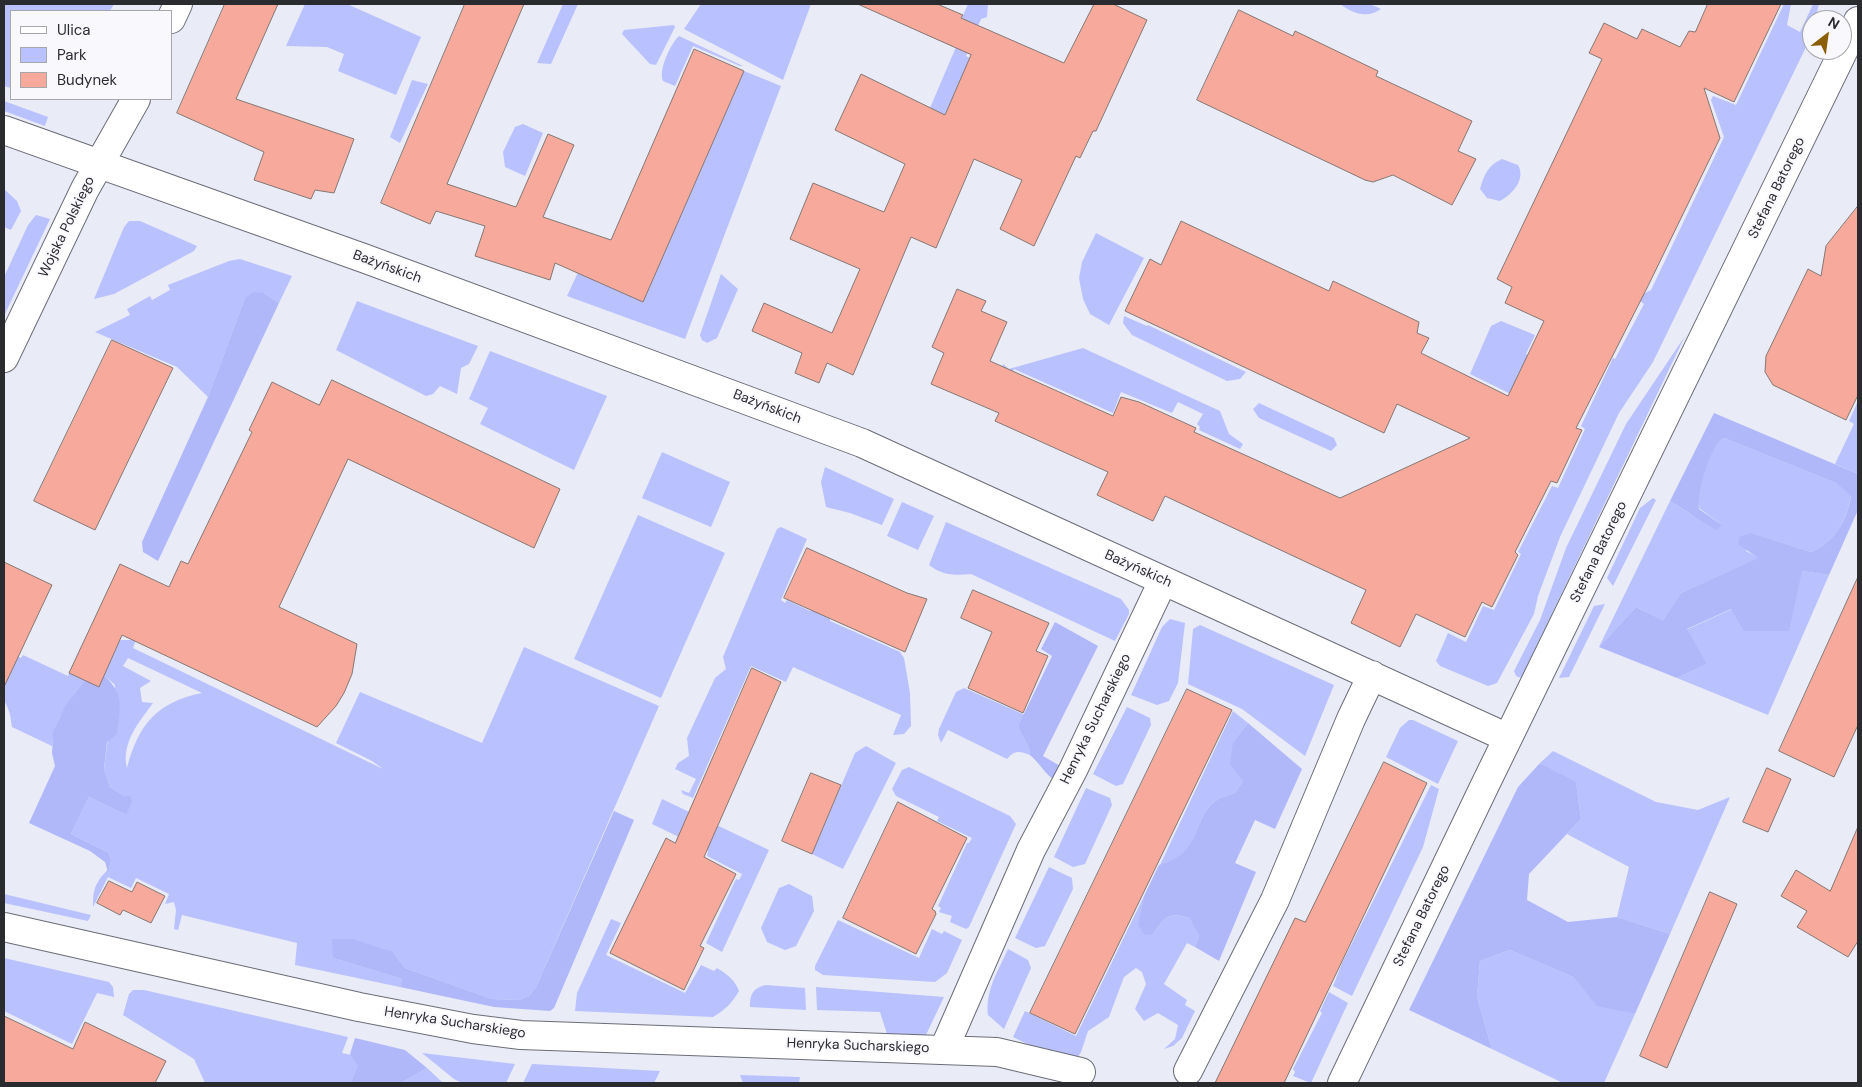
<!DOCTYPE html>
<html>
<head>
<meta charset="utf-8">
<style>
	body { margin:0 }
	#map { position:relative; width:1862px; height:1087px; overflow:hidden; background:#e9ebf6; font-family:"DM Sans",sans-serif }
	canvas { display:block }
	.frame { position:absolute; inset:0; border:5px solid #2a2b2f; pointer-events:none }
	.legend { position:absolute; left:10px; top:10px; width:162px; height:90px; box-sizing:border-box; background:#f8f8fd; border:1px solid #a6a6ab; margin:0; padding:6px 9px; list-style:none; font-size:15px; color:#2a2b2f }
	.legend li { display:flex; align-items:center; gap:10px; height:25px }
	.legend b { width:25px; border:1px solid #a6a6ab }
	.north { position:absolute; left:1802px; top:10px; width:50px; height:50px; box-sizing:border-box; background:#f8f8fd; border:1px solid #a6a6ab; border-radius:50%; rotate:30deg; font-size:14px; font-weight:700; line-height:20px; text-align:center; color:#2a2b2f }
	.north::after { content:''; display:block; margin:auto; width:18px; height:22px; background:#8b5f01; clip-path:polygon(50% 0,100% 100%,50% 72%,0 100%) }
</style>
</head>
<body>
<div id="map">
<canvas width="1862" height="1087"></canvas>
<div class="frame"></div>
<ul class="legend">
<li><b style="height:6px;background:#fff"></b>Ulica</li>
<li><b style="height:14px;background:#b9c1ff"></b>Park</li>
<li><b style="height:14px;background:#f7aa9b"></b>Budynek</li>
</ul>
<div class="north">N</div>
</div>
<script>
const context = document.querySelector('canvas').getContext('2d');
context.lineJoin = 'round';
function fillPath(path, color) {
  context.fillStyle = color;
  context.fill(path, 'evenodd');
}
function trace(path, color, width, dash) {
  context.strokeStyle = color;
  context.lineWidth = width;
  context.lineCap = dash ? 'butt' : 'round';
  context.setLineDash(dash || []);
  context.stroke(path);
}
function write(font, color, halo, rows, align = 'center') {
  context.font = font + ' "DM Sans",sans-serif';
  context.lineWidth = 4;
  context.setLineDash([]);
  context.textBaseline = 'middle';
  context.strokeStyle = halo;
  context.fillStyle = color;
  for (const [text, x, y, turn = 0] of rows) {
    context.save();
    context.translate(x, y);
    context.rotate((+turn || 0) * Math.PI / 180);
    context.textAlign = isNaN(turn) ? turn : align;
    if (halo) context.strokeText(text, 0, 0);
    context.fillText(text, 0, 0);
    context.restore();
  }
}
const green = new Path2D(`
	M 4,4 L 114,4 L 110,11 L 11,11 L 11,88 L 4,86 Z
	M 305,4 L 347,4 L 421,37 L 396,95 L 338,71 L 344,54 L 327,47 L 286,46 Z
	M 563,4 L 578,4 L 551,64 L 537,63 Z
	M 701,4 L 811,4 L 783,80 L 684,29 Z
	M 968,4 L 988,4 L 987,17 L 981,19 L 966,56 L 970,58 L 934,140 L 930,108 L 956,47 L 950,45 Z
	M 1340,4 L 1370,4 L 1381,9 C 1367,19 1352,13 1340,4 Z
	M 1784,4 L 1791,4 L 1787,25 L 1800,32 L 1813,4 L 1819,4 L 1815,20 L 1812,20 L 1812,32 L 1808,43 L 1653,362 L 1619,413 L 1560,537 L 1538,596 L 1534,614 L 1497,683 L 1488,686 L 1440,666 L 1436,661 L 1448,633 L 1466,642 L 1483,606 L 1494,610 L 1521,554 L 1518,552 L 1552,486 L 1558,488 L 1585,429 L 1581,426 L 1613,358 L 1615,359 L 1644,304 L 1636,298 L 1651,290 L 1724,137 L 1711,100 L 1713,96 L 1736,105 Z
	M 674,25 L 675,27 L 656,65 L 650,64 L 622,34 L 624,30 Z
	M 679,36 L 743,66 L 740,66 L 693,46 L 675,86 L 663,81 C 658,70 671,43 679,36 Z
	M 744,71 L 781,86 L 685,339 L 567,296 L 594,238 L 594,280 L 643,301 Z
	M 412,80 L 428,84 L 400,143 L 390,137 Z
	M 4,101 L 48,117 L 45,126 L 4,111 Z
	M 523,124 L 543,133 L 525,176 L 505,167 L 503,152 L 515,127 Z
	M 1502,159 L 1518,165 C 1526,179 1513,194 1500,201 L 1487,198 L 1480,189 C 1484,175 1488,165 1502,159 Z
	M 4,189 L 17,201 L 21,211 L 11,230 L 4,227 Z
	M 36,215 L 50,219 L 4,316 L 4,277 L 28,225 Z
	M 129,221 L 140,221 L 197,246 L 194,251 L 114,294 L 94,299 L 124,227 Z
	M 1096,233 L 1144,258 L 1109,325 L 1090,314 L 1083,299 L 1079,278 L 1082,262 Z
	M 240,259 L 292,276 L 279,303 L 264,293 L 245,298 L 208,397 L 177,367 L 95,332 L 130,315 L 127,309 L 150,296 L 152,300 L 170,290 L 168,285 L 229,261 Z
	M 721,274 L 738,289 L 717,338 L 707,343 L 702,340 L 700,335 Z
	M 357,301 L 478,346 L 469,364 L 461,368 L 457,394 L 440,386 L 433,394 L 426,396 L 336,350 Z
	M 1124,316 L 1147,326 L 1148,325 L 1246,372 L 1240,379 L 1227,381 L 1132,335 L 1123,323 Z
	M 1501,321 L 1535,335 L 1526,354 L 1541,361 L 1523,400 L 1470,374 L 1491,326 Z
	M 1685,336 L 1521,678 L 1516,676 L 1514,671 L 1540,620 L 1566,548 L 1626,424 Z
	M 1083,348 L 1220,411 L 1229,434 L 1243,444 L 1240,449 L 1199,430 L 1200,427 L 1197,424 L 1203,414 L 1178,402 L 1172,413 L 1121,392 L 1113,413 L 1014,369 L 995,414 L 996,386 L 1003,364 L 1009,369 Z
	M 490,351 L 607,396 L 574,470 L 480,424 L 488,408 L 469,399 Z
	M 1858,401 L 1858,474 L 1835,464 L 1854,424 L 1849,421 Z
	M 1259,403 L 1334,438 L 1337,445 L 1331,451 L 1259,418 L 1253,409 Z
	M 1724,438 L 1836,483 L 1851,495 C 1847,520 1835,542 1811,552 L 1752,533 L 1746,551 L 1759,558 L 1681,593 L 1663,620 L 1636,607 L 1599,647 L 1670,501 L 1692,515 L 1722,525 L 1699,508 C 1697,494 1709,444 1724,438 Z
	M 662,452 L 730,482 L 711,527 L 642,498 Z
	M 825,467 L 894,499 L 882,525 L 850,513 L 826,507 L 821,482 Z
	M 1653,498 L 1656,500 L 1613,586 L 1607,578 L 1640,508 Z
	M 902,502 L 934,516 L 918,550 L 887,536 Z
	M 638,515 L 725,553 L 661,698 L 574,659 Z
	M 946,522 L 1121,599 L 1129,610 L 1129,614 L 1115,641 L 971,574 C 954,576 942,575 929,565 Z
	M 781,527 L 807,539 L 781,600 L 785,603 L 787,600 L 810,611 L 812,610 L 830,618 L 830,621 L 900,652 L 904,658 L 910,693 L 911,726 L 904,734 L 893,735 L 901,715 L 793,667 L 786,682 L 751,666 L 693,798 L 683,794 L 681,790 L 689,793 L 696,779 L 675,769 L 678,763 L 689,756 L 687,738 L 715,678 L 726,669 L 723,657 L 777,529 Z
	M 1802,571 L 1829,575 L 1768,715 L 1677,678 L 1707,664 L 1686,630 L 1732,609 Z
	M 1605,604 L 1569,677 L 1559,678 L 1594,606 Z
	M 1170,619 L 1185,623 L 1178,683 L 1169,701 L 1157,705 L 1131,695 L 1162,627 Z
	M 1200,625 L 1334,685 L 1305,756 L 1242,709 L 1188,684 L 1193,629 Z
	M 120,640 L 136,640 L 133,648 L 383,769 L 372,761 L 336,743 L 360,692 L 482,743 L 524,647 L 659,706 L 536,987 L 529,996 L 519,1000 L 492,999 L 405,968 L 393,952 L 333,958 L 402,979 L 400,987 L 295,965 L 297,943 L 182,915 L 178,930 L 174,929 L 176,910 L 174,902 L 165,904 L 169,894 L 136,878 L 131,888 L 108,877 L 93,907 C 93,899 93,889 98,882 C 105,869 114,871 109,853 L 71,834 L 89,797 L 126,815 L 125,796 L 110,787 L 104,769 L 115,685 L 104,675 ZM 128,658 L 202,693 C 157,702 138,725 127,768 C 121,743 139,722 153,703 L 142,702 L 140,688 L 151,681 L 123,666 Z
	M 13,654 L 21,658 L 23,655 L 68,676 L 69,673 L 85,680 C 69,701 54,719 52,746 L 12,727 C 10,713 10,712 4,700 C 0,686 7,667 13,654 Z
	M 964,688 L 1025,715 L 1018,726 C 1021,737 1030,744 1030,755 C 1019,751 1015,750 1007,759 L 948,730 L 941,743 L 938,735 L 939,729 L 956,692 Z
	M 1127,707 L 1150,718 L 1151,725 L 1123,784 L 1116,786 L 1093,774 Z
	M 1233,711 L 1248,723 L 1233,742 L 1243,781 L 1235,793 C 1231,795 1224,796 1220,798 C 1190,815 1205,853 1160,865 Z
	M 1409,720 L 1413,720 L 1458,741 L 1438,784 L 1386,757 L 1400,728 Z
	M 866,746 L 896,763 L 843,869 L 812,854 L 855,753 Z
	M 1553,751 L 1656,802 L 1698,810 L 1730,797 L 1670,934 L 1617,917 L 1629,867 L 1567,834 L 1581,819 L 1576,783 L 1540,763 Z
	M 909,767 L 1010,816 L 1016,824 L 969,927 L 966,929 L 950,922 L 952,916 L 939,912 L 941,908 L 938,906 L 967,843 L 969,843 L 972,838 L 937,821 L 939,817 L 896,796 L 892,789 L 902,770 Z
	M 1431,785 L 1439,789 L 1423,847 L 1352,996 L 1333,986 L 1342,963 Z
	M 1086,788 L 1110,798 L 1112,805 L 1085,864 L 1073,867 L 1054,857 Z
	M 662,799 L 769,850 L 722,952 L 706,943 L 736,879 L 739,880 L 742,874 L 707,856 L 708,851 L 652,824 Z
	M 1049,867 L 1072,878 L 1073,889 L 1045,946 L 1036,948 L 1015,938 Z
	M 789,884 L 812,896 L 814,911 L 796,946 L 785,950 L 767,942 L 761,928 L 779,888 Z
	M 4,894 L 91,915 L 88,921 L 4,903 Z
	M 1144,896 L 1139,925 L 1153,934 C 1164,918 1168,911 1189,918 L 1199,936 L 1195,947 L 1187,943 L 1164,984 L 1187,1000 L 1185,1005 L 1195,1011 L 1182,1038 L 1173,1046 L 1164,1049 L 1175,1039 L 1178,1025 L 1158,1013 L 1144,1021 L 1135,1009 L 1146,984 L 1142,972 L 1136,968 L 1124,977 L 1109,1017 L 1088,1031 L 1081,1052 L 1072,1066 L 1013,1037 L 1025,1011 L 1076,1036 Z
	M 611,919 L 621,923 L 606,955 L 685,993 L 701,965 L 714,971 L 717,968 C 728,975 734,979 739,991 C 732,1003 725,1010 713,1017 L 575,1011 L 577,993 Z
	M 838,920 L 919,958 L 932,929 L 942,934 L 944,931 L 962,940 L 947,973 L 935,982 L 823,975 L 815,970 L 815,966 Z
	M 1008,949 L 1028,960 L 1031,968 L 1004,1029 L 988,1015 C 985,991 998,971 1008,949 Z
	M 1510,950 L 1573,977 L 1597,1005 L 1635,1014 L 1604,1083 L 1563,1083 L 1492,1049 L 1477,997 L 1480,961 Z
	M 4,958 L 109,982 L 113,987 L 114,997 L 97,993 L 72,1044 L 4,1011 Z
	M 766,985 L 805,988 L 806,1010 L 750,1007 C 750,994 753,988 766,985 Z
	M 816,987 L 944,997 L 926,1035 L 887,1034 L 880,1012 L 817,1010 Z
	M 133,990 L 144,990 L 348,1037 L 342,1053 L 366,1058 L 355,1083 L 205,1083 L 194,1059 L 123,1015 L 129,994 Z
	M 1329,992 L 1348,1003 L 1311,1083 L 1293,1076 L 1295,1072 L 1293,1069 L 1322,1013 L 1320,1011 Z
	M 422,1053 L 515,1064 L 506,1083 L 462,1083 L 454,1079 Z
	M 532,1064 L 660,1071 L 654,1083 L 523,1083 Z
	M 427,1068 L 443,1083 L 401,1083 Z
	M 740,1075 L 800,1077 L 799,1083 L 743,1083 Z`);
const forest = new Path2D(`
	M 254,292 L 264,293 L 279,303 L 158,561 L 143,552 L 142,542 L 208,397 L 245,298 Z
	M 1714,413 L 1858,474 L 1858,510 L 1829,575 L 1802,571 L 1789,631 L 1744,631 L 1731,609 L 1687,629 L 1707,664 L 1677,678 L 1599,647 L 1636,607 L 1663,620 L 1681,593 L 1758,558 L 1738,544 L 1739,537 L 1752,533 L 1811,552 C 1835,542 1847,520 1851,496 L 1836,483 L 1724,438 C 1710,444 1697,494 1699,509 L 1722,525 L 1716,530 L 1670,501 Z
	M 1055,622 L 1098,646 L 1043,756 L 1062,767 L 1056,781 C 1044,774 1041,764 1030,755 C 1030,744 1021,737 1018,726 L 1052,656 L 1041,649 Z
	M 104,675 C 125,695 120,708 117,734 L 107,742 L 104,769 L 110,787 L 125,796 L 130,796 L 132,801 L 126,815 L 89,797 L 71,834 L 109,853 L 111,861 L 108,872 L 105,862 L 90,851 L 29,823 L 55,766 L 52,753 L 53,732 L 65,706 L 85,680 Z
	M 1248,723 L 1302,769 L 1275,829 L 1255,820 L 1235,863 L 1256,872 L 1219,961 L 1195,947 L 1199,936 L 1189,918 C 1168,911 1164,918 1153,934 L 1145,935 L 1138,925 L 1144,896 L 1159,865 C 1205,853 1190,815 1220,798 C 1224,796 1231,795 1235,793 L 1243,781 L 1230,764 L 1233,742 Z
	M 1540,763 L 1576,782 L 1581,819 L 1529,874 L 1527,900 L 1568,922 L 1617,917 L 1670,934 L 1635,1014 L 1597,1006 L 1573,977 L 1510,950 L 1480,961 L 1477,997 L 1492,1049 L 1409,1010 L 1518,787 Z
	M 614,811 L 634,820 L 554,1008 L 550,1011 L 494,1007 L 400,987 L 402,979 L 333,958 L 332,939 L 353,939 L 393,952 L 405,968 L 492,999 L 519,1000 L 529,996 L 536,987 Z
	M 355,1038 L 405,1050 L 427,1068 L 401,1083 L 351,1083 L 358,1066 L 350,1054 Z`);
const building = new Path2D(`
	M 225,4 L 278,4 L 236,99 L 354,139 L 334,193 L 315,190 L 311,199 L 254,180 L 264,152 L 177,113 Z
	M 465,4 L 524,4 L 447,184 L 516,207 L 548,134 L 574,145 L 543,217 L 611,240 L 694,49 L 744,71 L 643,302 L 555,263 L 550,280 L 475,256 L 485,226 L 436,211 L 430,224 L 381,203 Z
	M 858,4 L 937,4 L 963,15 L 961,18 L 1064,63 L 1094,4 L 1113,4 L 1147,20 L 1096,131 L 1093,131 L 1080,158 L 1076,156 L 1034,246 L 1000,229 L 1022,180 L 974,159 L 936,248 L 911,237 L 853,375 L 827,363 L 819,383 L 795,373 L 802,353 L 752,331 L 764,303 L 832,333 L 860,269 L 790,239 L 813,183 L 884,212 L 905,164 L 835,130 L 861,74 L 945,115 L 971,55 Z
	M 1708,4 L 1781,4 L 1734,102 L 1704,88 L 1720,138 L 1647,288 L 1576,428 L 1582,430 L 1557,483 L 1551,481 L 1515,552 L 1518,555 L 1492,607 L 1482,602 L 1465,637 L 1416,614 L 1400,647 L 1351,623 L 1366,590 L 1165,496 L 1153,521 L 1097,495 L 1108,472 L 995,421 L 999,413 L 931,384 L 944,353 L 932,347 L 957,289 L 986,301 L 981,311 L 1007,322 L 990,361 L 1113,416 L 1121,397 L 1139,402 L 1196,428 L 1194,432 L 1340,498 L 1470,438 L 1397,404 L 1384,433 L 1125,311 L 1150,259 L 1161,265 L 1181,221 L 1329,291 L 1333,281 L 1419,322 L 1417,333 L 1429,338 L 1421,353 L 1508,396 L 1544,321 L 1505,303 L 1512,287 L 1497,279 L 1602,59 L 1589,53 L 1604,23 L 1637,39 L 1642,29 L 1680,47 L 1689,31 L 1695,32 Z
	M 1239,10 L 1293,36 L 1295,31 L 1378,71 L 1376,76 L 1472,121 L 1458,151 L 1476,159 L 1452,205 L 1393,175 L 1373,182 L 1365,180 L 1197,100 Z
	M 1858,206 L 1858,395 L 1846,420 L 1773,385 L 1765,372 L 1766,356 L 1808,269 L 1821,276 L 1826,246 Z
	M 112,340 L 173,368 L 95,530 L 34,501 Z
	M 332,380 L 560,489 L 534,548 L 348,459 L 279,607 L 357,644 L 352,674 L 344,693 L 336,706 L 317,727 L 122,635 L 99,687 L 69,673 L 120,564 L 169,587 L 181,561 L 188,564 L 252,432 L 249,430 L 272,382 L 319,405 Z
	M 807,548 L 907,593 L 927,599 L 905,652 L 784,598 Z
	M 4,562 L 52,585 L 4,687 Z
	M 1858,577 L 1858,725 L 1834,777 L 1779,751 Z
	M 973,590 L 1049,623 L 1036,651 L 1048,656 L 1023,713 L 968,688 L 992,632 L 961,618 Z
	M 752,668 L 781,682 L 704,857 L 736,874 L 700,946 L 704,948 L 684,990 L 610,953 L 666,838 L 675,843 Z
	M 1187,689 L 1232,710 L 1075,1034 L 1030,1013 Z
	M 1384,762 L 1427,783 L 1284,1083 L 1215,1083 L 1295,918 L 1305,922 Z
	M 1767,768 L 1791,779 L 1768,832 L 1743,822 Z
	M 811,773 L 841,785 L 812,854 L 782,841 Z
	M 898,802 L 967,838 L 932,909 L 935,911 L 936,914 L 916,954 L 843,918 Z
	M 1858,827 L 1858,941 L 1848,957 L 1797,927 L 1807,911 L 1781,896 L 1796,870 L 1830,891 Z
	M 109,881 L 132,892 L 137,882 L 165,896 L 151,923 L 123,910 L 120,915 L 97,903 Z
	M 1710,892 L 1737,904 L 1667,1068 L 1640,1056 Z
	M 4,1016 L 73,1049 L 85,1022 L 166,1061 L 155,1083 L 4,1083 Z`);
const minor = new Path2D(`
	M 171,19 L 178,4
	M 4,130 L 366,259 L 862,443 L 1508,738
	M 4,358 L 85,189 L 136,99
	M 4,927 L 359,1007 L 473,1029 L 521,1035 L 997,1052 L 1081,1072
	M 944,1049 L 1031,850 L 1073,770 L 1163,581
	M 1188,1071 L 1275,900 L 1351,719 L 1372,675
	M 1342,1083 L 1485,785 L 1858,21`);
const streetNames = [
	["Stefana Batorego",1777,188,-64],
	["Wojska Polskiego",67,227,-64],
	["Bażyńskich",387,267,20],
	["Bażyńskich",767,407,21],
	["Stefana Batorego",1599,552,-64],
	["Bażyńskich",1138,569,24],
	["Henryka Sucharskiego",1096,719,-64],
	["Stefana Batorego",1422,916,-64],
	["Henryka Sucharskiego",455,1023,9],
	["Henryka Sucharskiego",858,1046,2]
];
fillPath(green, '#b9c1ff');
fillPath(forest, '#b0b8fa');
fillPath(building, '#f7aa9b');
trace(building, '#837774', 1);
trace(minor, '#6b6d77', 30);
trace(minor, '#fff', 28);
write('14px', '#2a2b2f', '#f8f8fd', streetNames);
</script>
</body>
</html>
